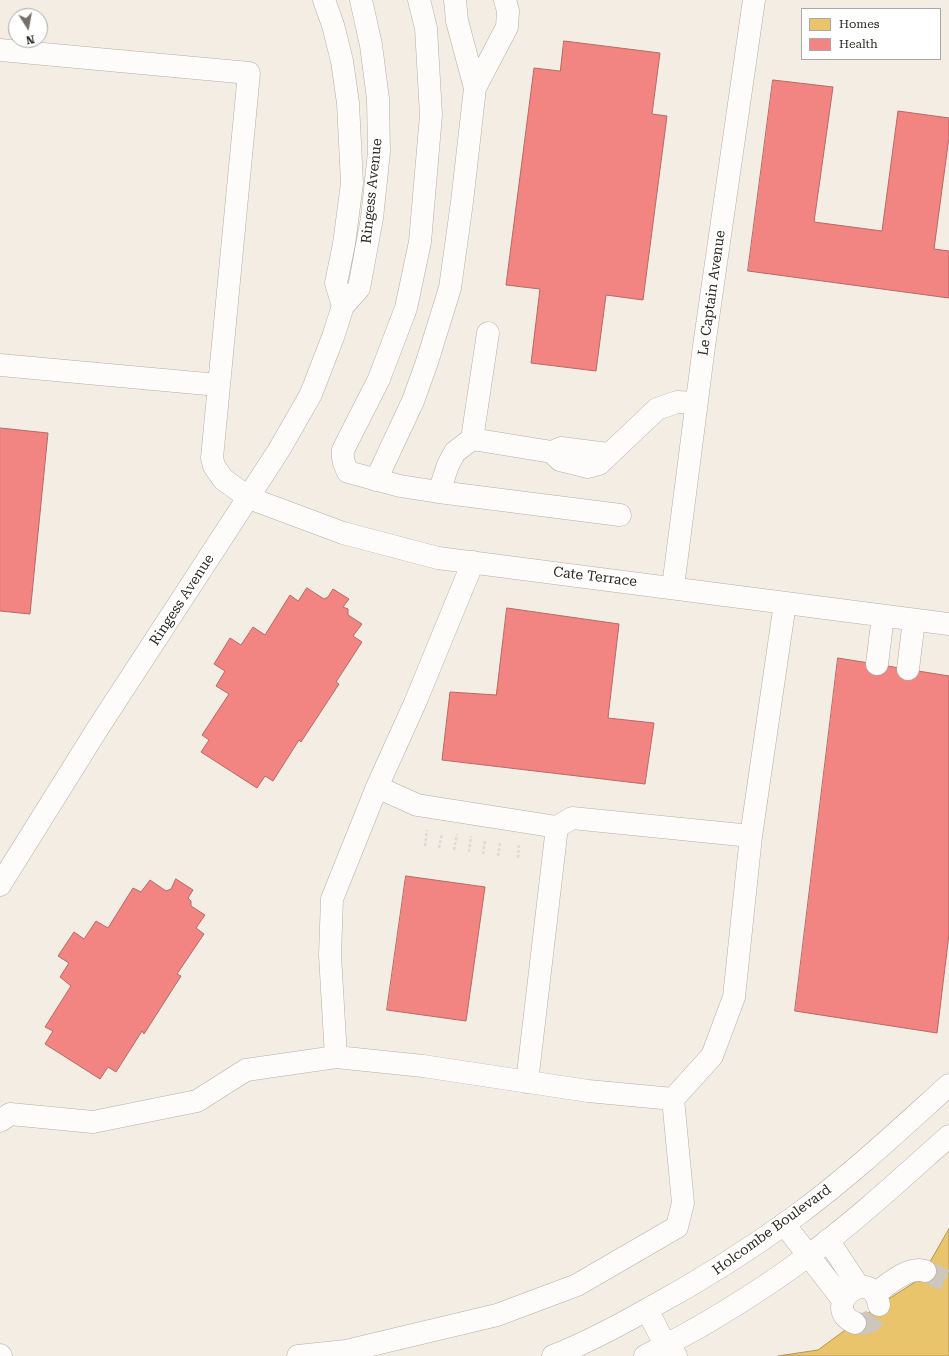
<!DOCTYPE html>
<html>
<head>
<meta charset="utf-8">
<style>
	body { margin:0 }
	#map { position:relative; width:949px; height:1356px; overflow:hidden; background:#f4ede3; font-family:"Roboto Serif",serif }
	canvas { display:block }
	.legend { position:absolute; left:801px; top:8px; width:140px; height:52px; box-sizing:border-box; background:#fff; border:1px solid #aba9a7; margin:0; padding:5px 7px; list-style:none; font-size:12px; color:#2d2923 }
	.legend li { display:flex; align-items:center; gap:8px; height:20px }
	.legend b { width:20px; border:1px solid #aba9a7 }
	.north { position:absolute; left:8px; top:8px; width:40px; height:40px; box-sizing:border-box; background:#fff; border:1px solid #aba9a7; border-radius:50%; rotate:169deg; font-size:11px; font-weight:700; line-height:16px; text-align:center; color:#2d2923 }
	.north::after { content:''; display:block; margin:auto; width:14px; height:18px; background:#736e66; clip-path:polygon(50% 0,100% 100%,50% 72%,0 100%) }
</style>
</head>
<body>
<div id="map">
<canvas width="949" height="1356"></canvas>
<ul class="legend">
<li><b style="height:11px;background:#e9c46a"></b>Homes</li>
<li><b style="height:11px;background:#f28482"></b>Health</li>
</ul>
<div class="north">N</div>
</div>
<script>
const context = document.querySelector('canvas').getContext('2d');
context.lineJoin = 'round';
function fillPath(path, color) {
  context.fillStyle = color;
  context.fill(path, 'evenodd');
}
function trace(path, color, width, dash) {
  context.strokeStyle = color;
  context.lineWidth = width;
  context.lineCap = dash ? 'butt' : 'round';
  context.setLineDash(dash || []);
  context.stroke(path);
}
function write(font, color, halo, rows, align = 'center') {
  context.font = font + ' "Roboto Serif",serif';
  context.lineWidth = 4;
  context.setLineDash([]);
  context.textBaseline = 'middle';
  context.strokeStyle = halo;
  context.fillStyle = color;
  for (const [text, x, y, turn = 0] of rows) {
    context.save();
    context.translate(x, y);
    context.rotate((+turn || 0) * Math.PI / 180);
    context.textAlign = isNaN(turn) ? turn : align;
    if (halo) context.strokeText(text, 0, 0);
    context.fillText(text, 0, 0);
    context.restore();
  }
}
const homes = new Path2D(`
	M 949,1229 L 949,1356 L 778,1356 L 818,1350 L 879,1305 L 920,1279 Z`);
const health = new Path2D(`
	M 564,41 L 660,53 L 652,114 L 667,116 L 643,300 L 606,295 L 596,371 L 531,363 L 540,289 L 506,285 L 534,68 L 560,71 Z
	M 773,80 L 833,87 L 814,222 L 882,231 L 898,111 L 949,118 L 949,137 L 934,249 L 949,251 L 949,298 L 748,271 Z
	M 0,428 L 48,433 L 30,614 L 0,611 Z
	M 307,588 L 324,599 L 328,597 L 333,589 L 349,599 L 343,607 L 348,609 L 348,615 L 362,624 L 353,636 L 362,642 L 336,682 L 339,684 L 301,742 L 299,740 L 273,781 L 265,776 L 257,788 L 201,752 L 209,740 L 202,735 L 229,694 L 216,686 L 225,671 L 214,664 L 230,638 L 241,645 L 253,627 L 265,635 L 290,595 L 298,601 Z
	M 507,608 L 619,624 L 608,718 L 654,723 L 645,784 L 442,760 L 450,692 L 496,695 Z
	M 838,658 L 949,676 L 949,934 L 937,1033 L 795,1011 Z
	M 406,876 L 485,887 L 466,1021 L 387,1010 Z
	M 176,879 L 193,890 L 188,898 L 191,901 L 191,906 L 205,915 L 196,928 L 204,934 L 177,974 L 181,976 L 144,1034 L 142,1031 L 116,1072 L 108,1067 L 100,1079 L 45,1044 L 53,1031 L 45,1027 L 71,986 L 60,977 L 69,963 L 58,956 L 74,932 L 84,939 L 96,921 L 108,928 L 133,888 L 141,892 L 150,880 L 166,891 L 171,889 Z`);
const minorTunnel = new Path2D(`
	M 925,1271 L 949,1282
	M 855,1323 C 869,1326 878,1319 879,1305`);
const path = new Path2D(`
	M 425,846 L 427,830
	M 439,848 L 442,833
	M 454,850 L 457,834
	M 469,852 L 471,836
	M 483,854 L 485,840
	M 498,856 L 500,843
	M 518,858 L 519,844`);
const minor = new Path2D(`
	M 324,0 L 333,25 L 342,61 L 348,103 L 352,183 L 344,244 L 336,283 L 343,306
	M 419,0 L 426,28 L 431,115 L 420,242 L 406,308 L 379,379 L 343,450 C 342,459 344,464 348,472 L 400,486 L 439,492 L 620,515
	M 455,0 L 457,21 L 475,88
	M 0,50 L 249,73 L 212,458 L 214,466 L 223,479 L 249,498 L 343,533 L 438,558 L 949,624
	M 0,365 L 218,385
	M 472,439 L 488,333
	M 608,454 L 561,448 L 552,452 L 560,460 L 588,467 L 599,464 L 657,409 L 677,402 L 696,403
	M 376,480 L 413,401 L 427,362 L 450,288 L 462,202 L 475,88 L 507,27 L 508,11 L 505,0
	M 439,492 L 448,465 L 455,452 L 472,439 L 552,452
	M 673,587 L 704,346 L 754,0
	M 877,664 L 883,616
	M 908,669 L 914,620
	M 377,787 L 417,805 L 557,827 L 572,818 L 751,836
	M 0,885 L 98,728 L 279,450 L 311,394 L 333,337 L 343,306 L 359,288 L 372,218 L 379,152 L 378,99 L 371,45 L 361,0
	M 336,1057 L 330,955 L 332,899 L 377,787 L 415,703 L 473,562
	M 527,1082 L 557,827
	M 673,1099 L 712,1056 L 734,997 L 751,836 L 785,603
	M 0,1121 L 10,1114 L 93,1122 L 197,1101 L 246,1070 L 336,1057 L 423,1066 L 588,1091 L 673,1099 L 683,1203 L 677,1227 L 577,1285 L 497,1315 L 346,1351 L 298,1356
	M 784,1224 L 843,1300
	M 828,1240 L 859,1287
	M 875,1294 C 887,1285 909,1265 925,1271
	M 855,1323 C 818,1307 871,1262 879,1305
	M 666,1346 L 676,1356
	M 0,1355 L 1,1356`);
const major = new Path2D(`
	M 647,1310 L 666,1346
	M 553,1356 C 586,1343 618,1326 648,1309 C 700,1281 749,1250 797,1215 C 850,1176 899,1130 949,1085
	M 645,1356 C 703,1327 756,1294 808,1256 C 858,1219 903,1177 949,1136`);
const streetNames = [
	["Ringess Avenue",372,191,-84],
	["Le Captain Avenue",712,293,-82],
	["Cate Terrace",595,577,7],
	["Ringess Avenue",182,600,-57],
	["Holcombe Boulevard",772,1230,-36]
];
fillPath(homes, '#e9c46a');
trace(homes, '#b19655', 1);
fillPath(health, '#f28482');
trace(health, '#b76966', 1);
trace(minorTunnel, '#ccc6bd', 22, [22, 11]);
trace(minor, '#b4aea6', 23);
trace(major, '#b4aea6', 23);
trace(path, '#dcdad7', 2.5, [3, 2]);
trace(minor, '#fdfcfb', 22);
trace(major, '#fdfcfb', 22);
write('14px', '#2d2923', '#fff', streetNames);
</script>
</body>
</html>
